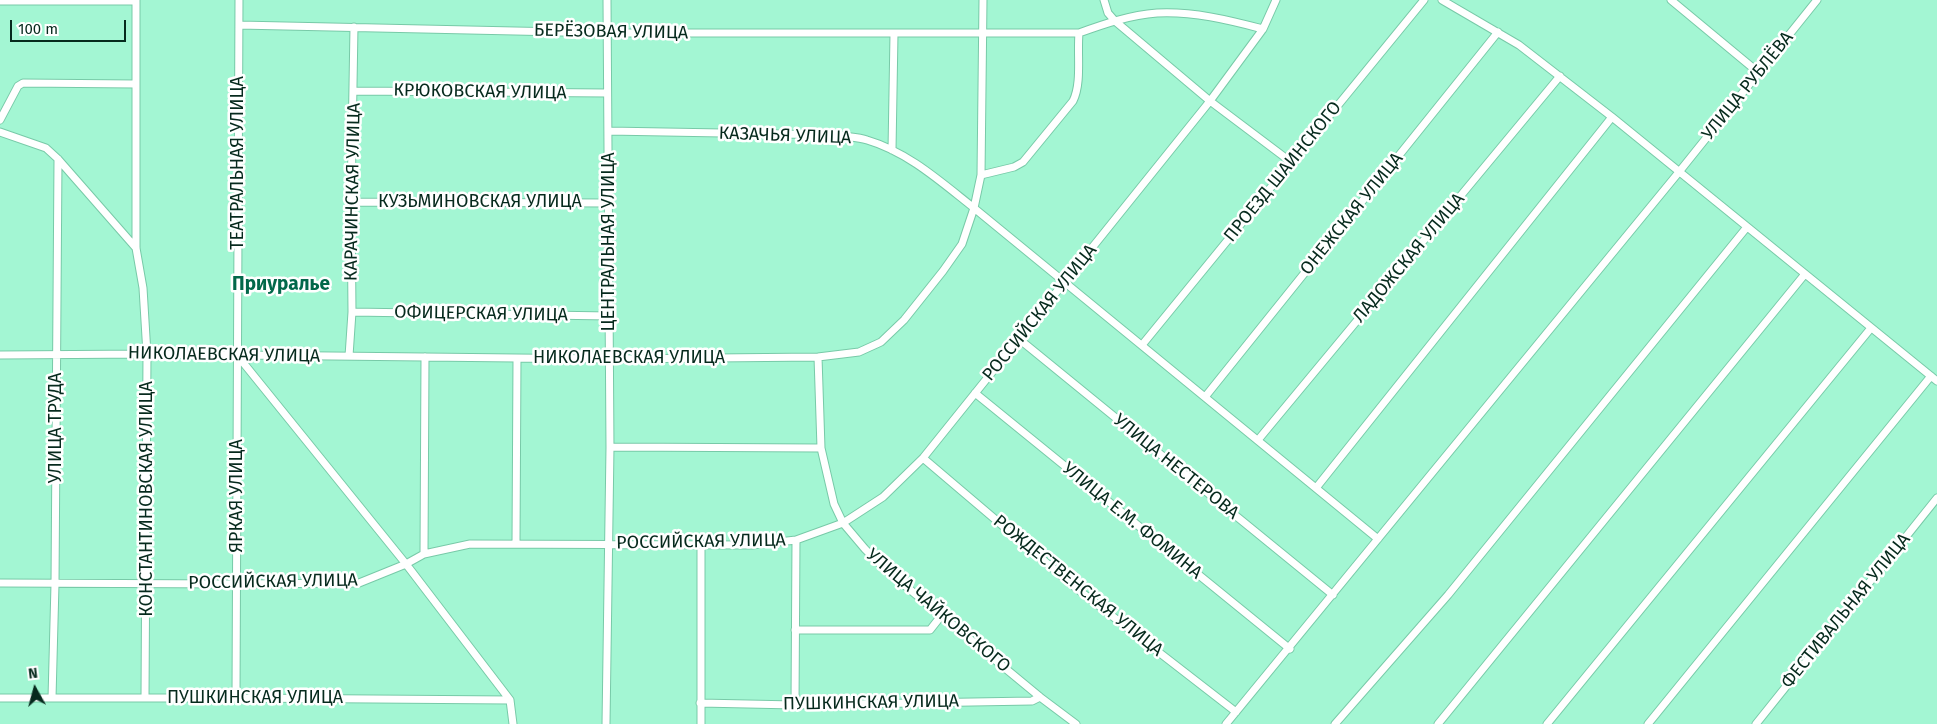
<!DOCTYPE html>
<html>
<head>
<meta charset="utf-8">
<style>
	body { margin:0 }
	#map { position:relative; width:1937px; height:724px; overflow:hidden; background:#a3f6d3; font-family:"Fira Sans",sans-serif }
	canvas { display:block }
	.north { position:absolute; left:10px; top:664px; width:50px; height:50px; -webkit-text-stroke:4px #fff; paint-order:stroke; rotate:353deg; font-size:14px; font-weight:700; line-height:20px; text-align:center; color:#062a1d }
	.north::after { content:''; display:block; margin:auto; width:18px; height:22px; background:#062a1d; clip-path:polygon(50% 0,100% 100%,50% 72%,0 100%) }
	.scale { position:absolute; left:10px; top:20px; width:116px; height:22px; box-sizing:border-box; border:2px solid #062a1d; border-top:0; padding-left:6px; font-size:15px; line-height:18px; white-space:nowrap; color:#062a1d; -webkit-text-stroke:4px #fff; paint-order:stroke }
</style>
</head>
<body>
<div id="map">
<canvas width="1937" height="724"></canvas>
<div class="north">N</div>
<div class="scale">100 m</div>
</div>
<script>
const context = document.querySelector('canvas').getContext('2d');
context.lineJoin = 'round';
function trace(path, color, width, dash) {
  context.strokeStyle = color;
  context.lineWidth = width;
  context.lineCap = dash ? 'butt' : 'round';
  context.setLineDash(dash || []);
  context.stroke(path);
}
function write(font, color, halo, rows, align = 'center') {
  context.font = font + ' "Fira Sans",sans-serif';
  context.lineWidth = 5;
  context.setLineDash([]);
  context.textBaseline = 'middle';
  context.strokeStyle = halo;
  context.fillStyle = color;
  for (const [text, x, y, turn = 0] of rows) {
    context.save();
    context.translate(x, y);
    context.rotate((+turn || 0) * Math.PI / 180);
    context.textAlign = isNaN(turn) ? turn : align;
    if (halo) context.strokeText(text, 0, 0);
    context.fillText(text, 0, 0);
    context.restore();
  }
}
const street = new Path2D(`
	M 136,0 L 136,248 L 143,288 L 147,354 L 145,698
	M 1104,0 L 1108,13 L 1115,21 L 1210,101 L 1291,162
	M 1442,0 L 1519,45 L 1612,117 L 1937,381
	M 1671,0 L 1759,73
	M 0,1 L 136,1
	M 239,25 L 607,33 L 1079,33 C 1104,24 1130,15 1157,13 C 1192,11 1229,20 1263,29
	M 354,91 L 607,93
	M 0,120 L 18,86 L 23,83 L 135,84
	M 608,131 L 837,135 C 847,137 858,137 867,140 C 908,152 941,182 974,208 L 1378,539
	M 0,132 L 46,148 L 58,159 L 136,248
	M 892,150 L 894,34
	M 981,175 L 1014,167 L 1023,162 L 1073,101 C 1082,83 1077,55 1079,33
	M 351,202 L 608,203
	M 352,312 L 610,316
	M 1019,339 L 1333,595
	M 1142,345 L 1424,0
	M 0,355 L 147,354 L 609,359 L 818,357 L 859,352 L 881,342 L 904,320 L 943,271 L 962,244 L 974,208 L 981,175 L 983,0
	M 237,355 L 406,564 L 510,700 L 513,724
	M 349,356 L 352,312 L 351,202 L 354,27
	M 818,357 L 821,448 L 834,504 L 843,523 L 865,549 L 885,569 L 1040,697 L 1076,724
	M 975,393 L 1290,649
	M 1205,397 L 1498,32
	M 1258,440 L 1560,76
	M 610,447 L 821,448
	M 923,458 L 1076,588 L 1236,712
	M 1316,488 L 1612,117
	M 516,543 L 517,359
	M 701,544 L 701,724
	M 424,554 L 425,357
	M 0,583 L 237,584 L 359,583 L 406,564 L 424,554 L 470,544 L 752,545 L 796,540 L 843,523 L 883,497 L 923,458 L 1210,101 L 1263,29 L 1276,0
	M 795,630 L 930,630 L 941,616
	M 0,698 L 236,698 L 510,700
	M 52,698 L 55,584 L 58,159
	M 236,698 L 239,0
	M 700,703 L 795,705 L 1032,701 L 1040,697
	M 795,705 L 796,540
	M 606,724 L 610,447 L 607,0
	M 1226,724 L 1679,172 L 1817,0
	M 1335,724 L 1448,595 L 1747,227
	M 1438,724 L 1805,274
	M 1547,724 L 1871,328
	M 1648,724 L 1931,376
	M 1756,724 L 1937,498`);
const streetNames = [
	["БЕРЁЗОВАЯ УЛИЦА",611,32,1],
	["УЛИЦА РУБЛЁВА",1748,86,-51],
	["КРЮКОВСКАЯ УЛИЦА",480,92,1],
	["КАЗАЧЬЯ УЛИЦА",785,136,2],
	["ТЕАТРАЛЬНАЯ УЛИЦА",238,163,-90],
	["ПРОЕЗД ШАИНСКОГО",1283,172,-51],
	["КАРАЧИНСКАЯ УЛИЦА",353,192,-89],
	["КУЗЬМИНОВСКАЯ УЛИЦА",480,202],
	["ОНЕЖСКАЯ УЛИЦА",1352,214,-51],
	["ЦЕНТРАЛЬНАЯ УЛИЦА",609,242,-90],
	["ЛАДОЖСКАЯ УЛИЦА",1409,258,-50],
	["РОССИЙСКАЯ УЛИЦА",1040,313,-51],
	["ОФИЦЕРСКАЯ УЛИЦА",481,314,1],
	["НИКОЛАЕВСКАЯ УЛИЦА",224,355,1],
	["НИКОЛАЕВСКАЯ УЛИЦА",629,358],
	["УЛИЦА ТРУДА",56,428,-90],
	["УЛИЦА НЕСТЕРОВА",1176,467,39],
	["ЯРКАЯ УЛИЦА",237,496,-90],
	["КОНСТАНТИНОВСКАЯ УЛИЦА",147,499,-90],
	["УЛИЦА Е.М. ФОМИНА",1132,521,39],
	["РОССИЙСКАЯ УЛИЦА",701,542,-1],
	["РОССИЙСКАЯ УЛИЦА",273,582,-1],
	["РОЖДЕСТВЕНСКАЯ УЛИЦА",1078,586,39],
	["УЛИЦА ЧАЙКОВСКОГО",938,611,40],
	["ФЕСТИВАЛЬНАЯ УЛИЦА",1846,611,-51],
	["ПУШКИНСКАЯ УЛИЦА",255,698],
	["ПУШКИНСКАЯ УЛИЦА",871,703,-1]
];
const neighbourhoodNames = [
	["Приуралье",281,285]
];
trace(street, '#78caa8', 9);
trace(street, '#fff', 7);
write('18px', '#062a1d', '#fff', streetNames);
write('bold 19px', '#02684a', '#fff', neighbourhoodNames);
</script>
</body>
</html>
